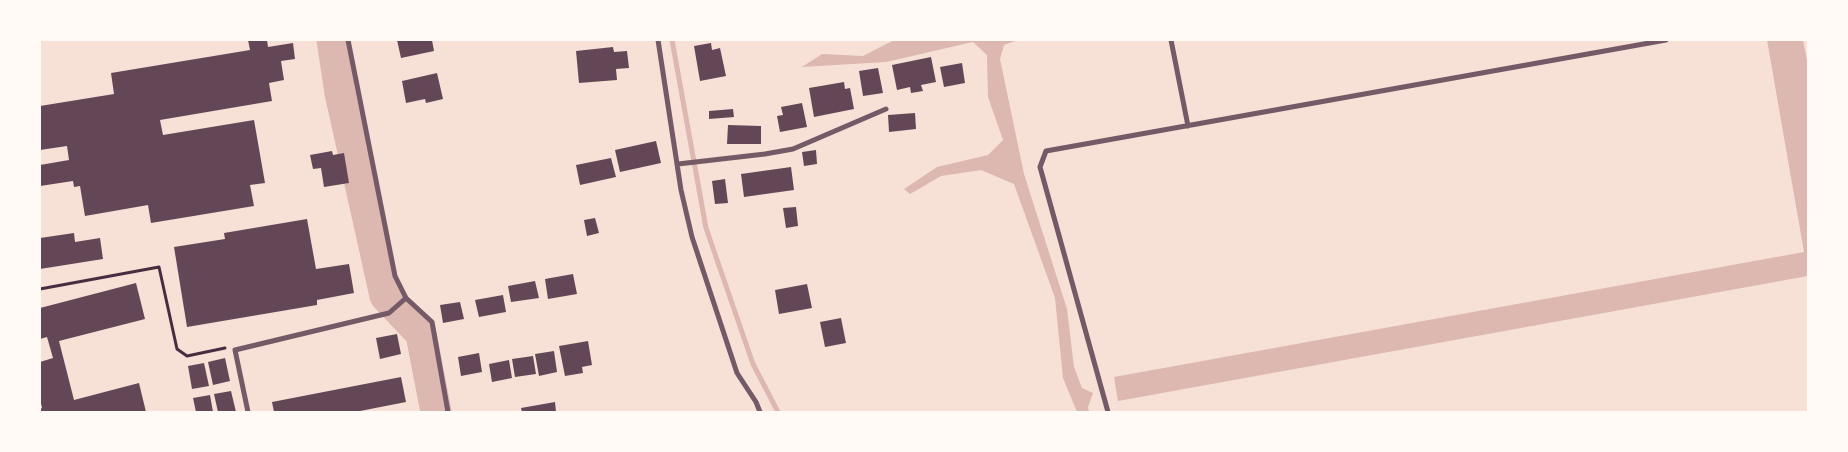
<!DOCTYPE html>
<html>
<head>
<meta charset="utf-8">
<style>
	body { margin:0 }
	#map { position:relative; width:1848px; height:452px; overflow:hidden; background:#f7e1d7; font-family:"Open Sans",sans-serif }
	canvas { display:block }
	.frame { position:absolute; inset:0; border:41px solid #fffaf5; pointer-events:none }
</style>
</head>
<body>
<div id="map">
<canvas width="1848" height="452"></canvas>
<div class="frame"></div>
</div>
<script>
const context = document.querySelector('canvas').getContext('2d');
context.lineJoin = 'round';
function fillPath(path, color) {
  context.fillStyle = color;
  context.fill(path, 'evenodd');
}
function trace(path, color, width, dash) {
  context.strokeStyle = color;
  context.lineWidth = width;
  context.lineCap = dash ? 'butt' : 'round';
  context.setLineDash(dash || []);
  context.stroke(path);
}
const water = new Path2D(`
	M 894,40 L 1018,40 L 1004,45 L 1000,59 L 1024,174 L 1067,309 L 1074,367 L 1082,388 L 1093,393 L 1088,407 L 1089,412 L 1077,412 L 1063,378 L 1055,298 L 1014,184 L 981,170 L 941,176 L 910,194 L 904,189 L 937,167 L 988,155 L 1003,140 L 988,97 L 987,55 L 973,42 L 886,62 L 802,67 L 822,54 L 863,56 Z
	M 1767,40 L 1803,40 L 1808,66 L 1808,276 L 1118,401 L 1114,377 L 1804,252 Z`);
const stream = new Path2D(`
	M 672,40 L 706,228 L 753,364 L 778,412`);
const river = new Path2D(`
	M 332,40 L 340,93 L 385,296 L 421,334 L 436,412`);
const building = new Path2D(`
	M 248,40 L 267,40 L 268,47 L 293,43 L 295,59 L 281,61 L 284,80 L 269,83 L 272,101 L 160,120 L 163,135 L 254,120 L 265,183 L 250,185 L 254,206 L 151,223 L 148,205 L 85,216 L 80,186 L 74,187 L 73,181 L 40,186 L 40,165 L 69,160 L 67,146 L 40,150 L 40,106 L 114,94 L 111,73 L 250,50 Z
	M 397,40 L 432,40 L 434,51 L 401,58 Z
	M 711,43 L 712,50 L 720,48 L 726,76 L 700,81 L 694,46 Z
	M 613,47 L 614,52 L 627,51 L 629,68 L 616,69 L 617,80 L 579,83 L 576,51 Z
	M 931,57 L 936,82 L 921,85 L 923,91 L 911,93 L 910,87 L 897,90 L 892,65 Z
	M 962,63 L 965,83 L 944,87 L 940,67 Z
	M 878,68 L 883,93 L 863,96 L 859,71 Z
	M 437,73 L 443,99 L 426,103 L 425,99 L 406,103 L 402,81 Z
	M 844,82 L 845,89 L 850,88 L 854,109 L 814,117 L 809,88 Z
	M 802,103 L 807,127 L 780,132 L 777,116 L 783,115 L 781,107 Z
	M 733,109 L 734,117 L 709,119 L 709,111 Z
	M 915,113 L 916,129 L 889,132 L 888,115 Z
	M 728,125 L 761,126 L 761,144 L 727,144 Z
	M 656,141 L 661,163 L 620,172 L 615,150 Z
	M 816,150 L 817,164 L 804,166 L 802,152 Z
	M 332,151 L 333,155 L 344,153 L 349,183 L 324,187 L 321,168 L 313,169 L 310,155 Z
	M 611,158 L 616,177 L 580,185 L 576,165 Z
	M 791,167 L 794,190 L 744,197 L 741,174 Z
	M 725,179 L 728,203 L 715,204 L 712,181 Z
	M 796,207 L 798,226 L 786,228 L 783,208 Z
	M 595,218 L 599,233 L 587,236 L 584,220 Z
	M 307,219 L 316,269 L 349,264 L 354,293 L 317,300 L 317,305 L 187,327 L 174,247 L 225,239 L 224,233 Z
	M 74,233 L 75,242 L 100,238 L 103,259 L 40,269 L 40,238 Z
	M 573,274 L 577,294 L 548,299 L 545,279 Z
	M 535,281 L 539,298 L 511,302 L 508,286 Z
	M 136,283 L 145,319 L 59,341 L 74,400 L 139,383 L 146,412 L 40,412 L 40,409 L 42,408 L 40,399 L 40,362 L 53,358 L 47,337 L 40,339 L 40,308 Z
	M 807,284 L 812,308 L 779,314 L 775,290 Z
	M 503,295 L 506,312 L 479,317 L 475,300 Z
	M 460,302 L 464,319 L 443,323 L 440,305 Z
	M 841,318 L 846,343 L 825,347 L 820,322 Z
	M 397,334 L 401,354 L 380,359 L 376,338 Z
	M 588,341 L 592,365 L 582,367 L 583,373 L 565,376 L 559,346 Z
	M 554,351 L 557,372 L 539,376 L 535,354 Z
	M 479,353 L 482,372 L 461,376 L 458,357 Z
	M 533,356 L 536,374 L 515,377 L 512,359 Z
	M 225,358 L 230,381 L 213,385 L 208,362 Z
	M 509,360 L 512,378 L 492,382 L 489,364 Z
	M 204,363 L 209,386 L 192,389 L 188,366 Z
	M 401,377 L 406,402 L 355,412 L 274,412 L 272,402 Z
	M 231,391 L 236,412 L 218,412 L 214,394 Z
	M 210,395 L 213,412 L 196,412 L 193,398 Z
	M 555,402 L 556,412 L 522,412 L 521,408 Z`);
const path = new Path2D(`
	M 40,289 L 159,267 L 177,349 L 187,356 L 225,348`);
const minor = new Path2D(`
	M 348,40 L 395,276 L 406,298 L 432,322 L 448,412
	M 658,40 L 681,190 L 692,237 L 737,373 L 756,402 L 760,412
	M 1171,40 L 1188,126
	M 678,164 L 765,154 L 793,149 L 886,109
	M 248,412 L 235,350 L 389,313 L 406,298
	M 1108,412 L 1040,167 L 1046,151 L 1666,40`);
fillPath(water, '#dcb8b0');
trace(stream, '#dcb8b0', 5);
trace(river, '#dcb8b0', 31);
fillPath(building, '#644757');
trace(path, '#4a2c40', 3);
trace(minor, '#755966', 5);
</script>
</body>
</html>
